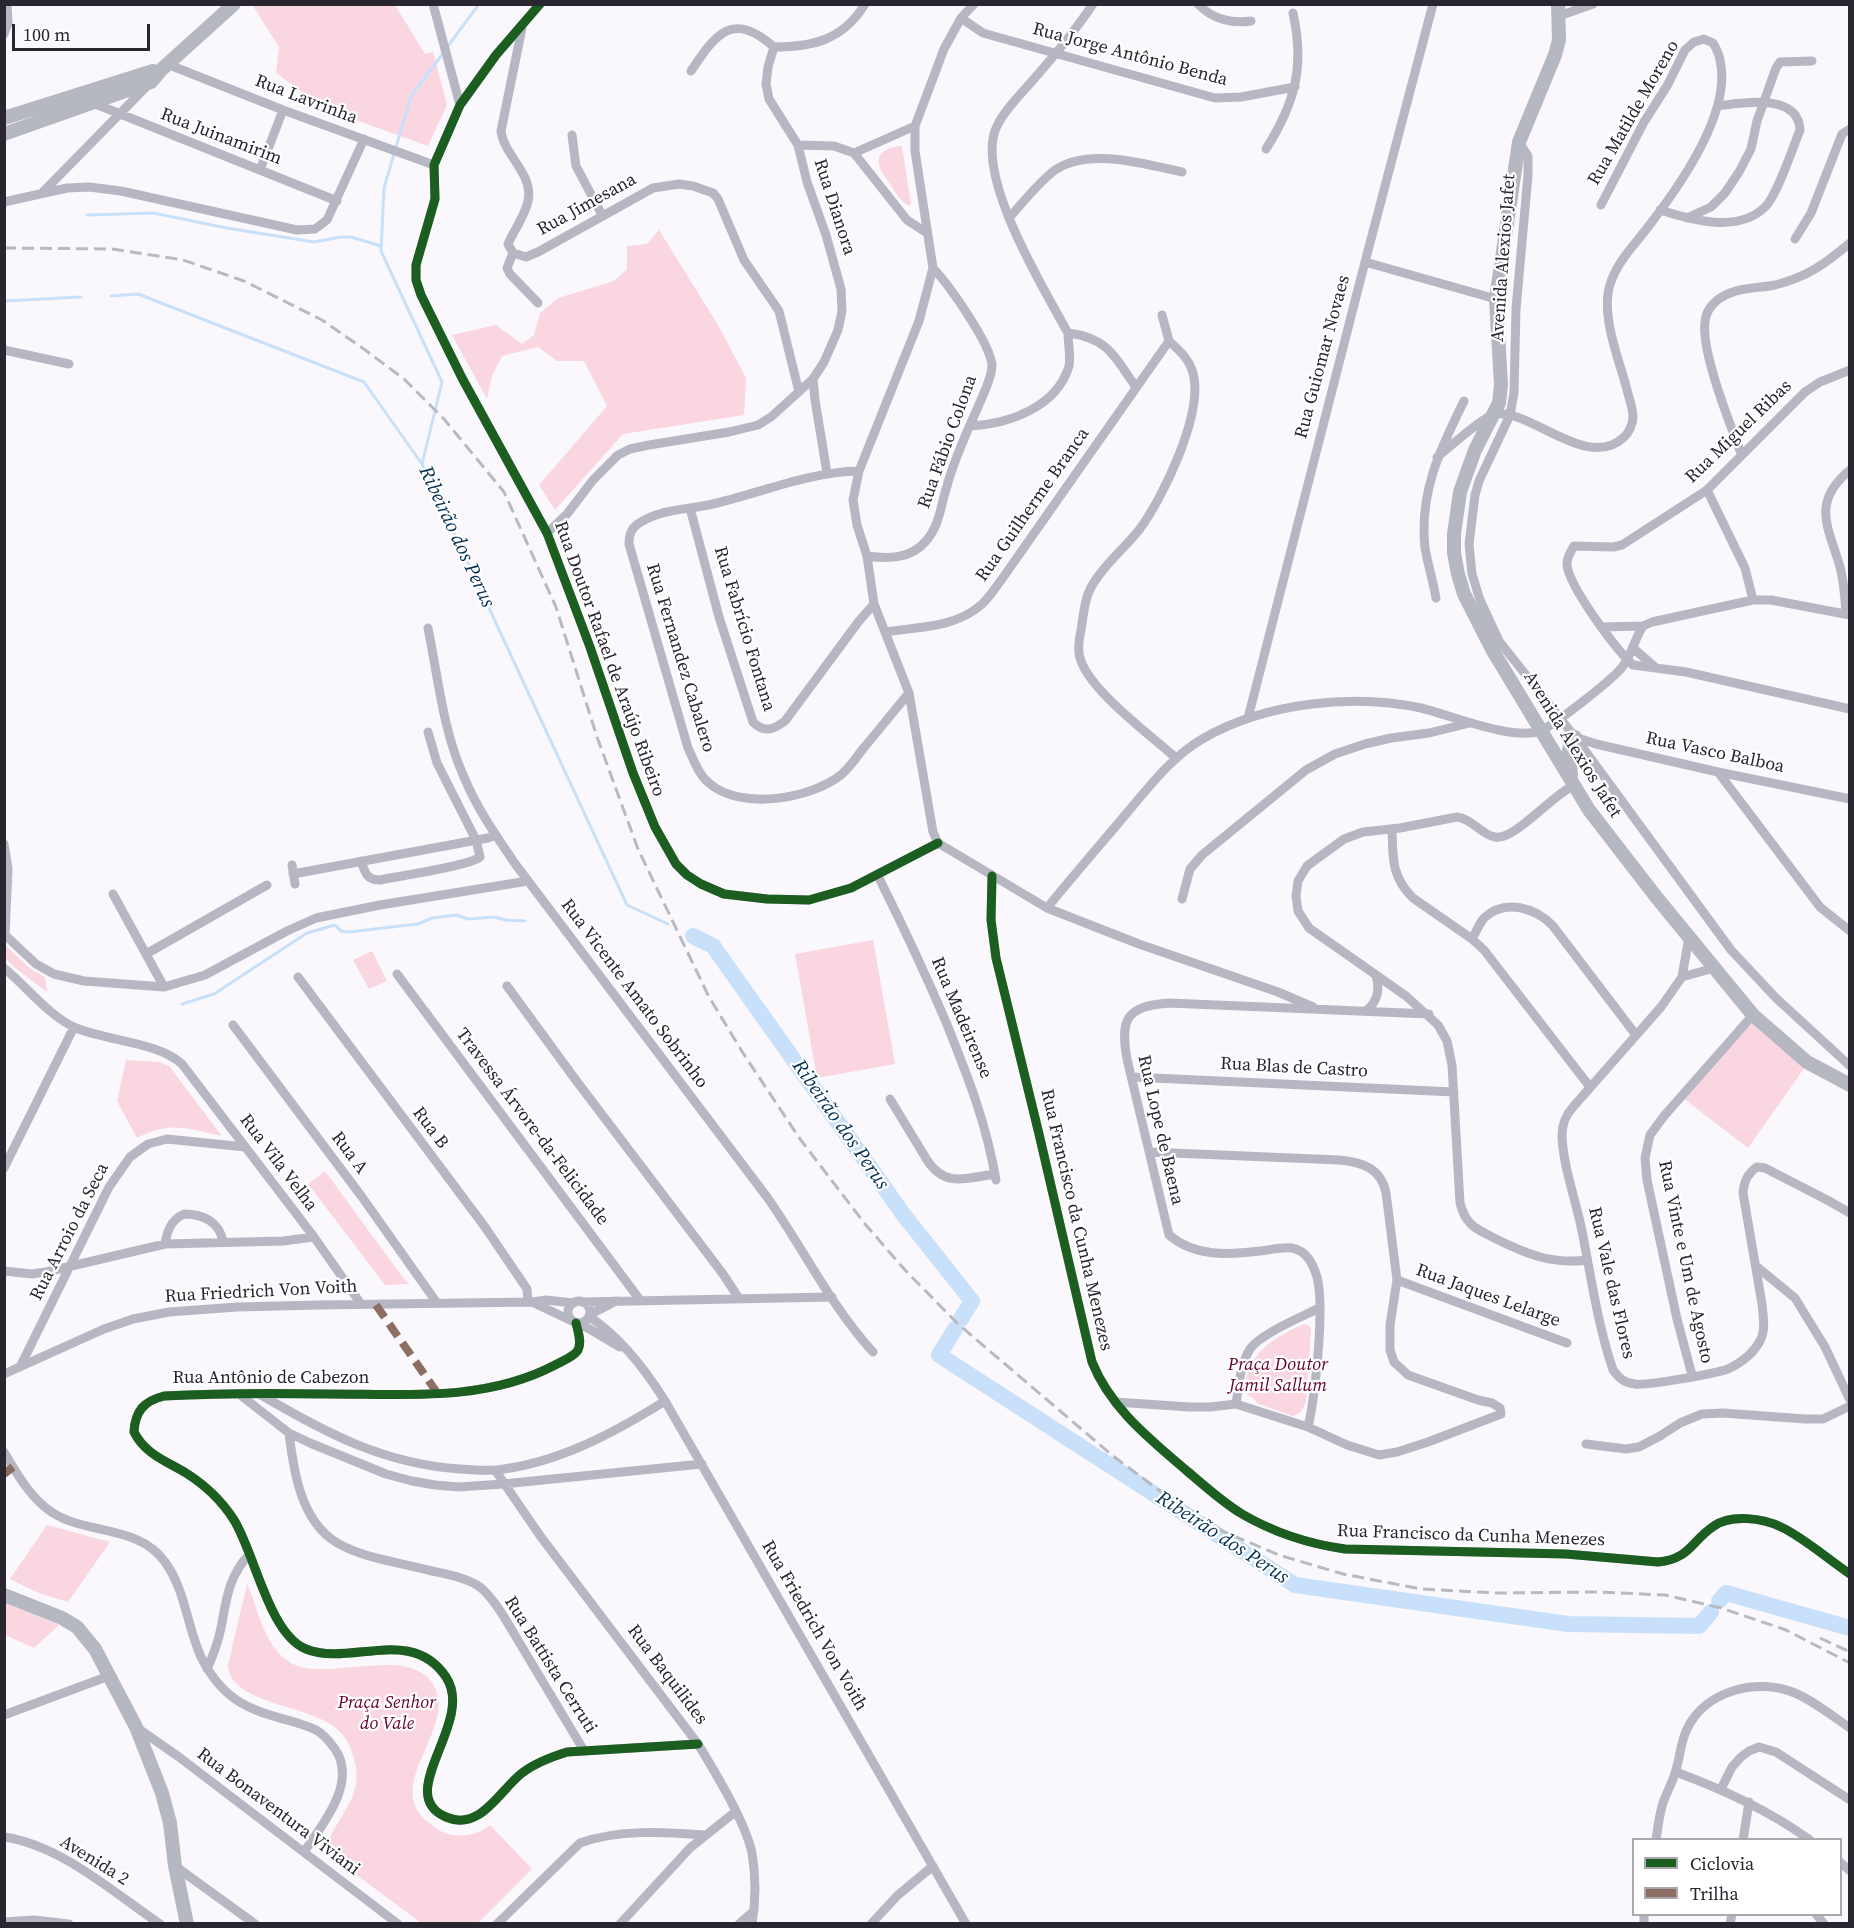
<!DOCTYPE html>
<html>
<head>
<meta charset="utf-8">
<style>
	body { margin:0 }
	#map { position:relative; width:1854px; height:1928px; overflow:hidden; background:#faf8fc; font-family:"Source Serif 4",serif }
	canvas { display:block }
	.frame { position:absolute; inset:0; border:6px solid #2a2630; pointer-events:none }
	.legend { position:absolute; left:1632px; top:1838px; width:210px; height:78px; box-sizing:border-box; background:#fff; border:2px solid #aaa8ac; margin:0; padding:8px 10px; list-style:none; font-size:18px; color:#2a2630 }
	.legend li { display:flex; align-items:center; gap:12px; height:30px }
	.legend b { width:30px; border:2px solid #aaa8ac }
	.scale { position:absolute; left:12px; top:24px; width:138px; height:27px; box-sizing:border-box; border:3px solid #2a2630; border-top:0; padding-left:8px; font-size:18px; line-height:21px; white-space:nowrap; color:#2a2630; -webkit-text-stroke:4px #fff; paint-order:stroke }
</style>
</head>
<body>
<div id="map">
<canvas width="1854" height="1928"></canvas>
<div class="frame"></div>
<ul class="legend">
<li><b style="height:8px;background:#1b5e20"></b>Ciclovia</li>
<li><b style="height:8px;background:#8d6e63"></b>Trilha</li>
</ul>
<div class="scale">100 m</div>
</div>
<script>
const context = document.querySelector('canvas').getContext('2d');
context.lineJoin = 'round';
function fillPath(path, color) {
  context.fillStyle = color;
  context.fill(path, 'evenodd');
}
function trace(path, color, width, dash) {
  context.strokeStyle = color;
  context.lineWidth = width;
  context.lineCap = dash ? 'butt' : 'round';
  context.setLineDash(dash || []);
  context.stroke(path);
}
function write(font, color, halo, rows, align = 'center') {
  context.font = font + ' "Source Serif 4",serif';
  context.lineWidth = 4.5;
  context.setLineDash([]);
  context.textBaseline = 'middle';
  context.strokeStyle = halo;
  context.fillStyle = color;
  for (const [text, x, y, turn = 0] of rows) {
    context.save();
    context.translate(x, y);
    context.rotate((+turn || 0) * Math.PI / 180);
    context.textAlign = isNaN(turn) ? turn : align;
    if (halo) context.strokeText(text, 0, 0);
    context.fillText(text, 0, 0);
    context.restore();
  }
}
const green = new Path2D(`
	M 256,4 L 395,5 L 425,54 L 433,52 L 447,105 L 428,146 L 325,109 L 276,73 L 279,47 L 253,6 Z
	M 902,146 L 911,205 L 908,205 C 900,201 895,192 890,184 C 882,172 870,158 888,149 C 893,147 897,146 902,146 Z
	M 659,230 L 718,325 L 746,378 L 744,415 L 623,434 L 555,510 L 539,485 L 607,406 L 584,361 L 557,361 L 538,347 L 502,356 L 492,376 L 487,399 L 452,335 L 496,325 L 522,344 L 534,335 L 540,313 L 558,298 L 614,281 L 627,269 L 627,246 L 647,244 Z
	M 873,940 L 895,1064 L 817,1078 L 795,954 Z
	M 5,945 L 32,970 L 45,977 L 47,992 C 38,984 7,965 4,955 C 4,952 5,949 5,945 Z
	M 372,951 L 387,981 L 369,989 L 353,960 Z
	M 1753,1022 L 1791,1057 L 1805,1067 L 1748,1148 L 1683,1098 Z
	M 126,1060 L 160,1062 L 169,1066 L 222,1136 C 187,1129 172,1120 137,1138 L 117,1101 Z
	M 325,1171 L 401,1275 L 409,1284 L 385,1285 L 308,1184 Z
	M 1304,1324 L 1310,1326 L 1311,1329 L 1306,1402 L 1301,1412 L 1293,1416 L 1259,1404 L 1245,1392 C 1244,1355 1274,1337 1304,1324 Z
	M 47,1525 L 110,1542 L 68,1602 L 39,1593 L 10,1579 Z
	M 247,1584 C 259,1610 263,1646 291,1663 C 328,1684 415,1640 436,1690 C 453,1732 383,1786 428,1822 C 435,1828 442,1833 452,1835 C 467,1836 478,1835 490,1825 L 532,1869 L 478,1923 L 421,1923 L 327,1853 C 323,1840 350,1808 354,1792 C 358,1780 357,1767 353,1756 C 351,1747 347,1739 340,1732 C 316,1704 229,1706 228,1665 Z
	M 5,1603 L 59,1625 L 34,1648 L 5,1635 Z`);
const stream = new Path2D(`
	M 448,46 L 479,4
	M 87,215 L 153,213 L 227,228 L 314,242 L 341,237 L 351,237 L 381,246
	M 111,296 L 138,294 L 364,382 L 422,464 L 627,905 L 668,924
	M 4,301 L 81,297
	M 422,464 L 442,382 L 381,251 L 384,188 L 411,96 L 444,52
	M 182,1004 L 214,994 L 307,933 L 335,925 L 341,931 L 349,932 L 418,924 L 432,918 L 456,915 L 468,919 L 494,917 L 506,920 L 525,921`);
const river = new Path2D(`
	M 693,936 L 713,946 L 903,1214 L 972,1301 L 961,1319
	M 955,1329 L 939,1355 L 1295,1585 L 1568,1624 L 1699,1626 L 1711,1612
	M 1719,1601 L 1726,1593 L 1850,1628`);
const minor = new Path2D(`
	M 433,4 L 460,105
	M 540,4 L 496,55 L 460,105 L 434,165 L 435,199 L 416,265 L 416,280 L 421,295 L 462,378 L 547,533 L 590,647 L 633,773 L 655,827 L 676,864 L 687,875 L 701,884 L 724,894 L 767,899 L 809,900 L 851,888 L 938,843
	M 1093,4 C 1075,31 1055,55 1033,80 C 1021,94 1005,109 997,126 C 973,174 1044,289 1068,333 C 1108,338 1114,356 1136,387
	M 1198,4 C 1212,19 1232,24 1251,21
	M 1559,16 L 1593,4
	M 961,18 L 983,33 L 1215,98 L 1241,97 L 1295,87
	M 4,34 L 8,23 L 7,4
	M 167,64 L 283,110 L 434,165
	M 691,71 C 716,34 732,10 774,47 C 813,47 843,40 865,4
	M 93,103 L 337,201
	M 572,135 L 576,166 L 602,215
	M 1519,142 L 1528,156 L 1528,175 L 1516,309 L 1514,393 L 1510,415 L 1479,481 L 1475,495 L 1469,544 L 1472,574 L 1480,600 L 1499,641 L 1575,737 L 1731,950 L 1776,998 L 1850,1066
	M 798,145 L 834,146 L 854,153 L 907,220 L 927,233
	M 1266,149 C 1295,103 1305,67 1293,13
	M 854,153 L 915,126
	M 260,170 L 283,110
	M 43,192 L 147,86
	M 4,202 L 67,188 L 89,187 L 121,191 L 297,230 L 315,229 L 327,220 L 364,139
	M 1660,210 C 1692,220 1739,234 1766,206 C 1778,193 1793,147 1800,130 C 1798,92 1742,103 1718,106
	M 1010,217 C 1024,201 1038,183 1055,170 C 1089,147 1145,164 1182,172
	M 1687,218 L 1711,207 L 1725,193 L 1739,172 L 1751,149 L 1757,121 L 1776,68 L 1780,62 L 1812,61
	M 1795,239 L 1811,213 L 1842,134 L 1850,129
	M 513,253 L 526,257 L 538,252 L 653,188 L 679,184 L 693,186 L 713,193 L 718,199 L 744,260 L 779,311 L 799,392
	M 513,253 L 508,244 C 514,230 525,216 528,201 C 534,174 504,156 501,131 L 522,28
	M 513,253 L 507,268 L 510,274 L 538,303
	M 1365,262 L 1496,299
	M 1162,315 L 1169,341
	M 1169,341 C 1180,351 1189,359 1193,373 C 1204,413 1163,498 1139,530 C 1124,549 1097,571 1088,594 C 1084,605 1083,618 1081,630 C 1079,639 1077,652 1081,661 C 1092,692 1150,735 1176,758
	M 4,350 L 69,364
	M 1850,370 L 1820,382 L 1805,392 L 1707,490 L 1622,545 L 1613,547 L 1574,546 C 1571,551 1567,557 1567,563 C 1566,583 1617,651 1633,665 L 1686,672 L 1850,709
	M 813,379 L 815,400 L 827,473
	M 970,426 C 1009,424 1057,407 1069,366 C 1071,356 1068,343 1068,333
	M 1741,453 C 1730,424 1701,352 1705,322 C 1706,308 1717,298 1730,293 C 1744,287 1761,288 1775,285 C 1807,277 1825,264 1850,243
	M 1437,457 C 1449,448 1483,416 1496,414 C 1531,409 1588,472 1624,437 C 1629,433 1633,423 1633,417 C 1633,408 1629,398 1627,390 C 1619,358 1598,311 1612,279 C 1620,258 1638,241 1651,223 C 1681,184 1732,111 1720,60 C 1719,54 1716,48 1713,43 L 1704,39 L 1694,42 L 1685,50 L 1667,86 L 1644,122 L 1601,205
	M 859,471 C 806,472 759,494 708,505 C 685,510 662,509 641,522 C 632,527 629,533 629,544 L 688,748 C 694,760 698,774 709,783 C 740,811 812,799 842,774 C 850,767 856,758 862,750 C 878,731 893,712 909,693
	M 1707,490 L 1745,568 L 1753,600
	M 690,508 L 719,617 L 753,722 C 764,733 773,730 785,721 L 859,621 L 874,604
	M 547,533 L 567,514 L 593,480 L 618,455 L 630,449 L 649,445 L 729,432 L 758,425 L 771,417 L 813,379 L 824,362 L 838,330 L 842,311 L 841,289 L 826,235 L 807,182 L 798,145 L 769,99 L 766,84 L 768,67 L 774,47
	M 867,556 C 888,559 911,559 926,541 C 940,525 941,504 947,486 C 955,456 969,428 981,400 C 985,390 992,377 992,365 C 990,343 949,285 933,268
	M 1436,598 C 1433,581 1428,565 1425,548 C 1419,492 1440,450 1464,401
	M 1846,613 C 1845,598 1844,582 1840,567 C 1829,528 1810,503 1850,470
	M 1601,627 L 1643,626
	M 428,628 C 438,677 443,731 464,777 C 477,809 497,837 516,865 L 767,1197 C 803,1248 831,1306 873,1352
	M 885,632 C 917,627 955,628 981,605 C 989,598 995,588 1002,579 L 1169,341
	M 1633,648 L 1656,668
	M 1248,718 L 1365,262 L 1433,4
	M 1575,737 L 1596,744 L 1718,772 L 1850,799
	M 1718,772 L 1820,907 L 1850,931
	M 1573,786 C 1552,795 1514,841 1495,837 C 1480,834 1473,819 1457,817 L 1400,828 L 1363,832 L 1344,839 L 1307,866 L 1298,881 L 1296,896 L 1298,911 L 1309,928 L 1406,996 L 1438,1025 L 1447,1041 L 1452,1065 L 1460,1203 C 1462,1210 1464,1217 1470,1223 C 1476,1230 1486,1233 1494,1238 C 1524,1253 1552,1265 1587,1260
	M 1392,829 C 1393,858 1391,876 1413,898 L 1472,939 L 1484,950 L 1590,1087
	M 938,843 L 933,832 L 909,693 L 874,604 L 867,556 L 857,525 L 853,500 L 859,471 L 919,321 L 933,268 L 915,151 L 915,126 L 944,49 L 961,18 L 974,4
	M 938,843 L 1047,908 L 1139,944 L 1278,992 L 1313,1007
	M 4,844 L 8,869 L 5,934
	M 361,861 C 365,873 367,880 380,880 C 399,876 469,866 480,857 L 476,840 L 437,763 L 428,732
	M 292,865 L 295,884
	M 293,874 L 488,838 L 495,835
	M 878,876 C 902,924 925,973 946,1022 C 968,1077 986,1122 996,1180
	M 992,876 L 991,920 L 996,958 L 1039,1134 L 1092,1362 C 1111,1409 1150,1439 1187,1471 C 1205,1486 1222,1502 1242,1514 C 1273,1532 1309,1544 1345,1549 L 1566,1554 L 1658,1562 C 1690,1559 1691,1541 1714,1526 C 1731,1514 1763,1518 1781,1527 C 1803,1537 1829,1560 1850,1574
	M 113,894 L 164,987
	M 1182,899 L 1190,869 L 1202,855 L 1306,770 L 1335,754 L 1365,744 L 1391,738 L 1429,733 L 1470,723
	M 1047,908 C 1073,876 1100,845 1126,814 C 1150,786 1172,756 1204,738 C 1265,703 1353,693 1421,708 C 1450,715 1513,741 1540,731 C 1553,726 1615,678 1623,666 C 1632,654 1635,638 1643,626 L 1652,622 L 1753,600 L 1771,600 L 1850,615
	M 4,934 L 36,964 L 54,974 L 84,981 L 164,987 L 205,975 L 287,931 L 316,918 L 380,905 L 528,881
	M 1689,937 L 1682,977 L 1661,1007 L 1573,1107 C 1565,1116 1562,1124 1562,1136 C 1563,1166 1576,1201 1582,1231 C 1591,1277 1598,1326 1613,1370 C 1619,1378 1624,1383 1635,1384 C 1645,1386 1721,1373 1730,1368 C 1742,1362 1754,1352 1760,1341 C 1766,1330 1763,1316 1762,1304 L 1743,1193 C 1744,1182 1747,1174 1757,1167 L 1765,1168 L 1829,1201 L 1850,1213
	M 1472,939 C 1476,932 1479,924 1484,918 C 1505,898 1536,908 1553,926 L 1636,1035
	M 146,954 L 267,885
	M 4,968 C 26,986 50,1017 76,1028 C 108,1041 158,1042 182,1064 L 314,1237 L 361,1304
	M 397,974 L 640,1300
	M 298,977 L 485,1227 L 527,1289 L 528,1302
	M 1682,977 L 1714,968
	M 507,986 L 575,1079 L 723,1274 L 738,1297
	M 1366,1011 C 1378,1001 1380,990 1376,975
	M 233,1025 L 362,1197 L 437,1303
	M 1132,1077 L 1454,1092
	M 890,1099 L 927,1160 C 945,1188 966,1178 995,1174
	M 4,1168 L 74,1027
	M 165,1244 C 167,1231 171,1220 184,1214 C 203,1214 220,1222 223,1242
	M 1756,1266 L 1795,1298 L 1825,1347 L 1850,1400
	M 4,1271 L 32,1274 L 46,1272 L 165,1244 L 283,1241 L 314,1237
	M 1397,1280 L 1567,1343
	M568 1312a11 11 0 1 1 22 0a11 11 0 1 1-22 0Z
	M 532,1302 L 572,1321
	M 582,1302 L 832,1297
	M 591,1314 L 616,1301
	M 590,1317 C 621,1338 645,1369 665,1401 L 966,1924
	M 576,1323 C 578,1332 582,1342 578,1350 C 574,1357 562,1361 555,1365 C 485,1402 404,1394 327,1394 C 273,1393 218,1393 164,1396 C 144,1401 135,1411 134,1432 C 145,1454 166,1461 186,1473 C 205,1485 222,1501 234,1520 C 255,1554 269,1634 306,1649 C 350,1667 411,1625 446,1677 C 476,1722 392,1794 446,1817 C 480,1832 499,1791 522,1773 C 535,1763 551,1757 567,1752 L 698,1744
	M 581,1324 L 620,1347
	M 20,1367 L 109,1187 L 130,1157 L 148,1144 L 167,1139 L 245,1147
	M 4,1374 L 104,1329 L 133,1319 L 169,1312 L 237,1307 L 319,1305 L 532,1302 L 546,1300 L 574,1303
	M 1692,1375 L 1677,1319 L 1647,1180 L 1645,1158 L 1650,1135 L 1664,1116 L 1753,1015
	M 239,1394 L 289,1433 L 310,1443 L 386,1474 L 412,1481 L 435,1485 L 459,1487 L 503,1484 L 702,1464
	M 261,1395 C 326,1433 384,1464 460,1469 C 472,1470 485,1471 497,1470 C 558,1463 614,1433 665,1401
	M 1115,1402 L 1189,1407 L 1210,1407 L 1236,1404 L 1308,1427 L 1347,1445 L 1379,1455 L 1397,1452 L 1428,1442 L 1501,1414 L 1500,1408 L 1492,1403 L 1478,1400 L 1408,1375 L 1394,1362 L 1390,1350 L 1390,1325 L 1397,1280 L 1386,1193 C 1381,1168 1362,1162 1339,1160 L 1149,1152
	M 1236,1404 C 1239,1385 1240,1365 1250,1349 C 1260,1334 1302,1317 1319,1308
	M 1308,1427 C 1315,1397 1325,1307 1317,1277 C 1313,1264 1307,1251 1292,1248 C 1281,1247 1270,1250 1260,1251 C 1228,1255 1195,1257 1169,1235 L 1127,1059 C 1120,1019 1126,1006 1169,1003 L 1429,1014
	M 289,1433 C 294,1475 302,1528 345,1547 C 370,1559 401,1563 428,1570 C 445,1574 466,1577 480,1587 C 496,1600 511,1629 522,1647 C 542,1681 563,1715 583,1749
	M 1586,1444 L 1626,1449 L 1639,1447 L 1660,1436 L 1680,1423 L 1702,1414 L 1723,1413 L 1805,1419 L 1823,1419 L 1850,1406
	M 4,1452 C 17,1474 31,1499 53,1513 C 88,1535 139,1525 165,1562 C 185,1589 187,1626 201,1657 C 211,1677 226,1696 247,1706 C 269,1718 294,1719 316,1730 C 324,1734 330,1742 335,1749 C 358,1783 322,1825 304,1852
	M 495,1470 L 541,1537 L 698,1744 C 715,1772 745,1821 752,1853 C 756,1877 756,1900 752,1924
	M 207,1669 C 213,1656 218,1642 221,1628 C 226,1601 229,1574 250,1554
	M 4,1715 L 109,1676
	M 136,1727 L 179,1757 L 398,1924
	M 1676,1772 C 1724,1790 1768,1810 1810,1840
	M 1721,1789 L 1732,1767 L 1741,1757 L 1749,1751 L 1759,1747 L 1776,1752 L 1850,1800
	M 4,1837 C 61,1845 114,1893 160,1924
	M 1656,1840 C 1658,1828 1659,1815 1663,1803 C 1666,1793 1672,1784 1675,1773 C 1680,1759 1680,1743 1687,1729 C 1705,1691 1757,1677 1795,1693 C 1814,1701 1832,1716 1850,1728
	M 1743,1840 L 1749,1802
	M 1840,1862 L 1850,1871
	M 175,1866 L 255,1924
	M 1816,1914 L 1824,1924
	M 4,1922 L 34,1920 L 69,1924
	M 497,1924 L 580,1843 C 618,1829 665,1832 705,1835
	M 620,1924 L 690,1848 L 735,1812
	M 739,1924 L 754,1911
	M 871,1924 L 898,1895 L 933,1866
	M 1644,1924 L 1644,1914
	M 1730,1924 L 1732,1914`);
const secondary = new Path2D(`
	M 1558,4 L 1559,40 L 1555,55 L 1519,142 L 1496,299 L 1501,385 L 1499,403 L 1475,450 L 1460,492 L 1454,534 L 1454,553 L 1458,574 L 1464,594 L 1493,651 L 1589,810 L 1657,898 L 1753,1015 L 1807,1062 L 1850,1085
	M 4,118 L 153,71
	M 4,134 L 151,82 L 161,70 L 234,4
	M 1571,775 L 1569,750 L 1575,737
	M 4,1595 L 62,1618 L 77,1627 L 95,1649 L 136,1727 L 162,1793 L 170,1823 L 175,1866 L 187,1924`);
const rail = new Path2D(`
	M 4,248 L 112,249 L 183,260 L 244,281 L 322,320 L 361,347 L 404,379 L 444,419 L 504,492 L 556,607 L 597,737 L 638,849 L 709,997 L 743,1053 L 800,1139 L 865,1224 L 905,1270 L 958,1324 L 1113,1456 L 1160,1491 L 1222,1531 L 1279,1555 L 1343,1574 L 1421,1589 L 1497,1593 L 1597,1592 L 1665,1595 L 1721,1608 L 1786,1630 L 1850,1663
	M 1820,1638 L 1850,1652`);
const quiet = new Path2D(`
	M 376,1305 L 438,1394
	M 4,1474 L 13,1467`);
const cycleway = new Path2D(`
	M 540,4 L 496,55 L 460,105 L 434,165 L 435,199 L 416,265 L 416,280 L 421,295 L 462,378 L 547,533 L 590,647 L 633,773 L 655,827 L 676,864 L 687,875 L 701,884 L 724,894 L 767,899 L 809,900 L 851,888 L 938,843
	M 992,876 L 991,920 L 996,958 L 1039,1134 L 1092,1362 C 1111,1409 1150,1439 1187,1471 C 1205,1486 1222,1502 1242,1514 C 1273,1532 1309,1544 1345,1549 L 1566,1554 L 1658,1562 C 1690,1559 1691,1541 1714,1526 C 1731,1514 1763,1518 1781,1527 C 1803,1537 1829,1560 1850,1574
	M 576,1323 C 578,1332 582,1342 578,1350 C 574,1357 562,1361 555,1365 C 485,1402 404,1394 327,1394 C 273,1393 218,1393 164,1396 C 144,1401 135,1411 134,1432 C 145,1454 166,1461 186,1473 C 205,1485 222,1501 234,1520 C 255,1554 269,1634 306,1649 C 350,1667 411,1625 446,1677 C 476,1722 392,1794 446,1817 C 480,1832 499,1791 522,1773 C 535,1763 551,1757 567,1752 L 698,1744`);
const streetNames = [
	["Rua Jorge Antônio Benda",1130,55,15],
	["Rua Lavrinha",306,100,21],
	["Rua Matilde Moreno",1634,113,-60],
	["Rua Juinamirim",221,137,21],
	["Rua Jimesana",587,205,-29],
	["Rua Dianora",834,207,72],
	["Avenida Alexios Jafet",1504,258,-86],
	["Rua Guiomar Novaes",1323,357,-75],
	["Rua Miguel Ribas",1739,432,-44],
	["Rua Fábio Colona",948,442,-70],
	["Rua Guilherme Branca",1033,505,-55],
	["Rua Fabrício Fontana",744,629,73],
	["Rua Fernandez Cabalero",680,658,73],
	["Rua Doutor Rafael de Araújo Ribeiro",609,659,70],
	["Avenida Alexios Jafet",1572,745,58],
	["Rua Vasco Balboa",1715,753,12],
	["Rua Vicente Amato Sobrinho",634,994,53],
	["Rua Madeirense",961,1018,67],
	["Rua Blas de Castro",1294,1068,3],
	["Travessa Árvore-da-Felicidade",532,1127,53],
	["Rua B",430,1128,53],
	["Rua Lope de Baena",1160,1130,77],
	["Rua A",349,1153,53],
	["Rua Vila Velha",278,1163,53],
	["Rua Francisco da Cunha Menezes",1076,1220,77],
	["Rua Arroio da Seca",70,1232,-63],
	["Rua Vinte e Um de Agosto",1685,1262,78],
	["Rua Vale das Flores",1611,1283,77],
	["Rua Friedrich Von Voith",261,1292,-3],
	["Rua Jaques Lelarge",1488,1296,20],
	["Rua Antônio de Cabezon",271,1378],
	["Rua Francisco da Cunha Menezes",1471,1536,2],
	["Rua Friedrich Von Voith",814,1626,60],
	["Rua Battista Cerruti",550,1665,58],
	["Rua Baquilides",667,1675,53],
	["Rua Bonaventura Viviani",278,1812,37],
	["Avenida 2",94,1861,32]
];
const parkNames = [
	["Praça Doutor",1278,1365],
	["Jamil Sallum",1278,1386],
	["Praça Senhor",387,1703],
	["do Vale",387,1724]
];
const waterNames = [
	["Ribeirão dos Perus",456,537,65],
	["Ribeirão dos Perus",840,1125,55],
	["Ribeirão dos Perus",1222,1538,33]
];
fillPath(green, '#fad6e1');
trace(stream, '#c8e0fa', 3);
trace(river, '#c8e0fa', 16);
trace(minor, '#b6b7c2', 9);
trace(secondary, '#b5b7c1', 14);
trace(rail, '#b9bac0', 3, [12, 6]);
trace(quiet, '#8d6e63', 8, [15, 8]);
trace(cycleway, '#1b5e20', 9);
write('18px', '#2a2630', '#fff', streetNames);
write('italic 18px', '#64002f', '#fff', parkNames);
write('italic 20px', '#043055', '#fff', waterNames);
</script>
</body>
</html>
